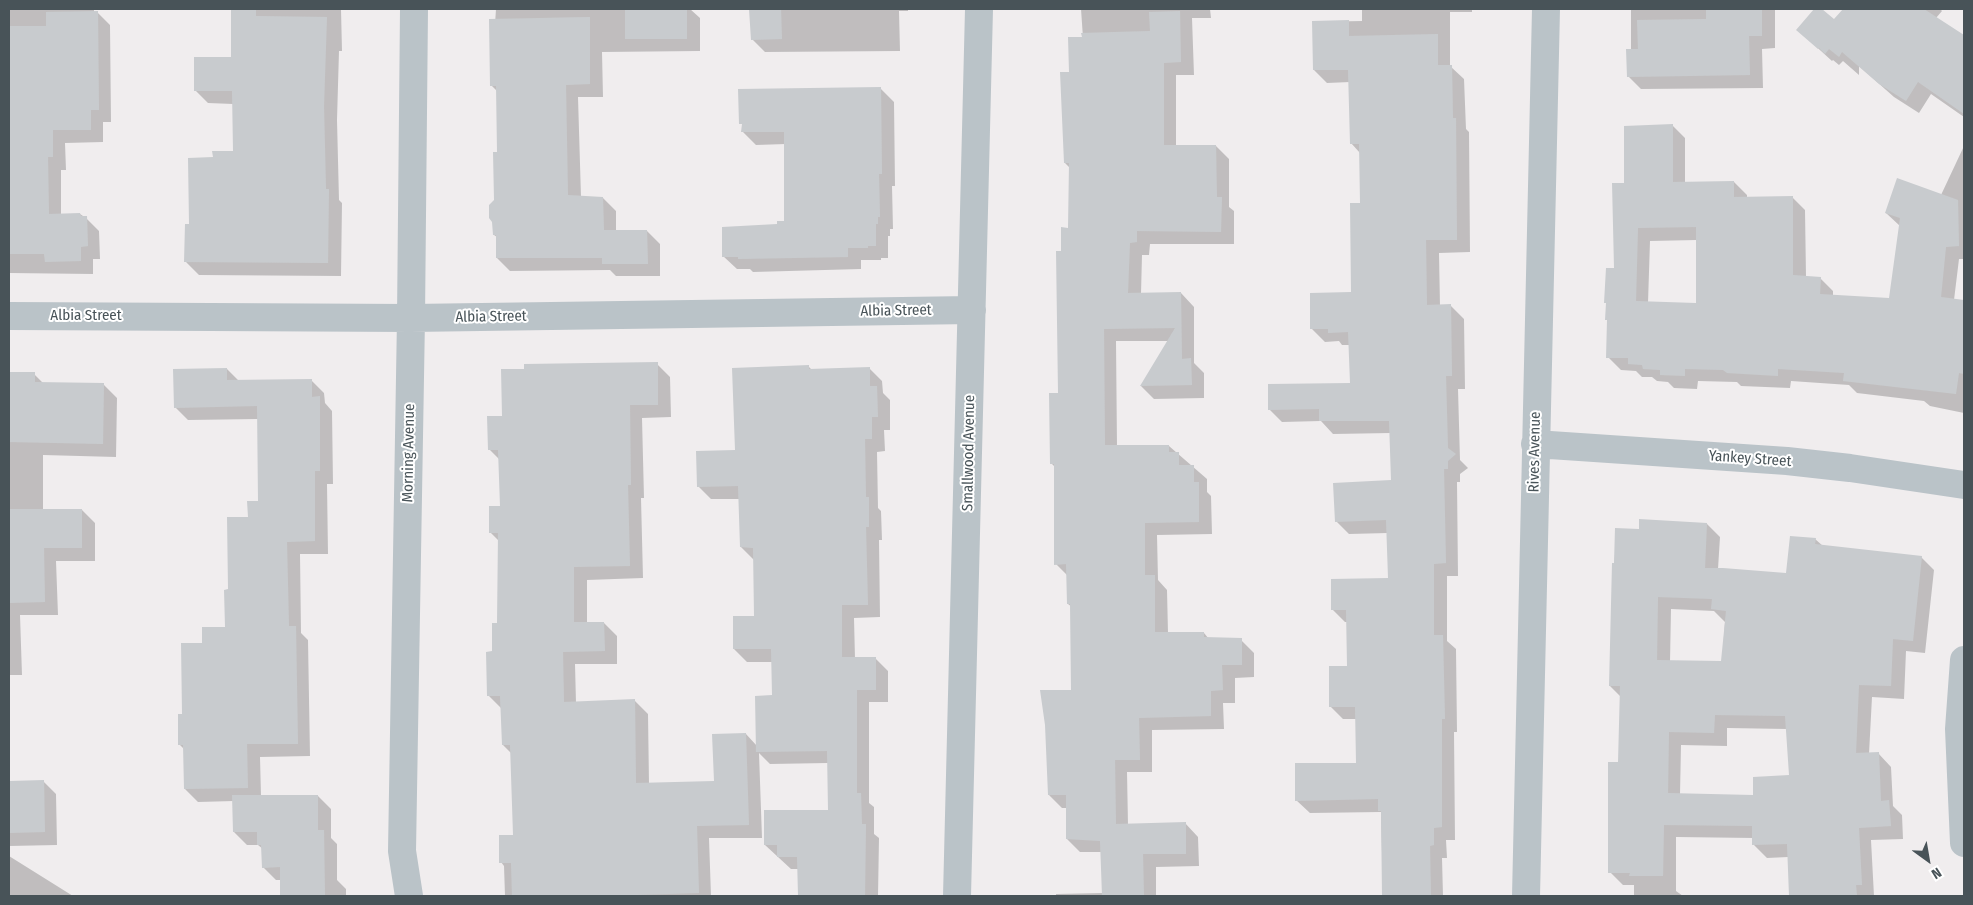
<!DOCTYPE html>
<html>
<head>
<meta charset="utf-8">
<style>
	body { margin:0 }
	#map { position:relative; width:1973px; height:905px; overflow:hidden; background:#f0edee; font-family:"Fira Sans Condensed",sans-serif }
	canvas { display:block }
	.frame { position:absolute; inset:0; border:10px solid #485358; pointer-events:none }
	.north { position:absolute; left:1903px; top:835px; width:50px; height:50px; -webkit-text-stroke:4px #fff; paint-order:stroke; rotate:148deg; font-size:14px; font-weight:700; line-height:20px; text-align:center; color:#485358 }
	.north::after { content:''; display:block; margin:auto; width:18px; height:22px; background:#485358; clip-path:polygon(50% 0,100% 100%,50% 72%,0 100%) }
</style>
</head>
<body>
<div id="map">
<canvas width="1973" height="905"></canvas>
<div class="frame"></div>
<div class="north">N</div>
</div>
<script>
const context = document.querySelector('canvas').getContext('2d');
context.lineJoin = 'round';
function fillPath(path, color) {
  context.fillStyle = color;
  context.fill(path, 'evenodd');
}
function trace(path, color, width, dash) {
  context.strokeStyle = color;
  context.lineWidth = width;
  context.lineCap = dash ? 'butt' : 'round';
  context.setLineDash(dash || []);
  context.stroke(path);
}
function write(font, color, halo, rows, align = 'center') {
  context.font = font + ' "Fira Sans Condensed",sans-serif';
  context.lineWidth = 4;
  context.setLineDash([]);
  context.textBaseline = 'middle';
  context.strokeStyle = halo;
  context.fillStyle = color;
  for (const [text, x, y, turn = 0] of rows) {
    context.save();
    context.translate(x, y);
    context.rotate((+turn || 0) * Math.PI / 180);
    context.textAlign = isNaN(turn) ? turn : align;
    if (halo) context.strokeText(text, 0, 0);
    context.fillText(text, 0, 0);
    context.restore();
  }
}
const shadow = new Path2D(`
	M 9,9 L 94,9 L 94,12 L 97,12 L 110,25 L 111,122 L 103,122 L 103,142 L 65,143 L 66,170 L 61,170 L 61,215 L 80,214 L 86,218 L 99,231 L 100,259 L 93,259 L 93,274 L 9,273 Z
	M 232,9 L 341,9 L 342,51 L 339,51 L 337,120 L 339,200 L 342,203 L 341,276 L 199,275 L 186,262 L 190,225 L 214,158 L 234,152 L 233,104 L 208,103 L 195,90 L 232,58 Z
	M 496,9 L 690,9 L 700,18 L 700,51 L 602,52 L 603,97 L 578,97 L 581,197 L 603,198 L 616,211 L 616,232 L 647,231 L 660,244 L 660,276 L 616,276 L 610,270 L 510,271 L 497,258 L 497,237 L 494,235 L 494,222 L 498,153 L 497,91 L 491,85 Z
	M 751,9 L 908,9 L 908,11 L 899,11 L 900,51 L 765,52 L 752,39 Z
	M 1081,9 L 1210,9 L 1211,18 L 1192,18 L 1194,75 L 1176,75 L 1176,146 L 1216,146 L 1229,159 L 1229,207 L 1234,211 L 1234,244 L 1150,244 L 1149,255 L 1142,255 L 1141,294 L 1181,293 L 1194,307 L 1194,363 L 1204,373 L 1204,398 L 1154,399 L 1141,386 L 1169,341 L 1116,341 L 1117,447 L 1169,446 L 1207,479 L 1207,492 L 1211,496 L 1212,534 L 1157,535 L 1158,580 L 1167,590 L 1168,633 L 1204,633 L 1209,639 L 1241,640 L 1254,653 L 1254,677 L 1235,678 L 1235,703 L 1223,703 L 1224,729 L 1152,730 L 1152,772 L 1127,772 L 1128,825 L 1185,823 L 1198,837 L 1199,866 L 1156,867 L 1156,896 L 1056,896 L 1056,894 L 1103,893 L 1102,852 L 1080,852 L 1067,839 L 1067,808 L 1062,808 L 1049,795 L 1073,691 L 1072,607 L 1068,604 L 1068,576 L 1056,564 L 1055,467 L 1051,463 L 1059,394 L 1062,252 L 1069,229 L 1070,168 L 1065,163 L 1083,38 Z
	M 1362,9 L 1472,9 L 1472,12 L 1450,12 L 1450,66 L 1464,79 L 1466,129 L 1469,132 L 1470,252 L 1439,253 L 1440,306 L 1451,306 L 1464,319 L 1465,389 L 1458,389 L 1460,460 L 1468,468 L 1460,474 L 1460,482 L 1457,482 L 1458,576 L 1447,576 L 1447,641 L 1456,649 L 1457,732 L 1454,732 L 1455,840 L 1446,840 L 1447,858 L 1442,858 L 1443,896 L 1377,896 L 1383,896 L 1381,812 L 1310,813 L 1296,800 L 1357,764 L 1357,719 L 1343,719 L 1330,706 L 1348,667 L 1348,622 L 1345,622 L 1332,609 L 1389,579 L 1388,533 L 1349,534 L 1336,521 L 1392,481 L 1391,433 L 1333,434 L 1321,421 L 1282,422 L 1269,409 L 1351,384 L 1350,345 L 1342,345 L 1339,341 L 1325,342 L 1312,329 L 1352,293 L 1362,205 L 1360,153 L 1351,143 L 1350,82 L 1327,83 L 1314,70 L 1313,22 L 1362,21 Z
	M 1631,9 L 1775,9 L 1775,48 L 1762,49 L 1763,88 L 1641,89 L 1628,76 L 1631,50 Z
	M 1816,9 L 1820,9 L 1834,21 L 1845,9 L 1940,9 L 1942,11 L 1936,18 L 1964,37 L 1964,117 L 1931,94 L 1919,113 L 1894,97 L 1859,66 L 1859,75 L 1843,61 L 1839,65 L 1833,60 L 1832,61 L 1798,30 Z
	M 881,89 L 894,102 L 895,186 L 892,186 L 893,229 L 890,229 L 890,236 L 888,236 L 888,258 L 881,258 L 881,260 L 861,260 L 861,269 L 753,272 L 750,269 L 737,269 L 723,256 L 785,222 L 786,144 L 756,145 L 743,132 L 743,125 L 741,123 Z
	M 1672,125 L 1685,138 L 1685,183 L 1734,182 L 1747,195 L 1747,198 L 1792,197 L 1805,210 L 1806,277 L 1820,278 L 1833,291 L 1833,296 L 1890,300 L 1900,226 L 1886,213 L 1941,195 L 1964,146 L 1964,259 L 1959,259 L 1954,300 L 1964,301 L 1964,413 L 1930,406 L 1924,401 L 1857,393 L 1849,385 L 1791,381 L 1790,388 L 1741,386 L 1737,382 L 1698,381 L 1697,389 L 1674,388 L 1668,382 L 1657,381 L 1652,377 L 1642,377 L 1636,371 L 1621,370 L 1608,357 L 1625,184 ZM 1697,240 L 1697,304 L 1648,303 L 1650,241 Z
	M 657,364 L 670,377 L 671,417 L 642,418 L 644,498 L 641,498 L 643,578 L 587,580 L 587,623 L 604,623 L 617,636 L 617,664 L 575,664 L 576,703 L 635,701 L 648,714 L 649,784 L 715,783 L 746,734 L 757,746 L 773,696 L 772,662 L 747,662 L 734,649 L 755,618 L 754,560 L 741,547 L 740,499 L 711,499 L 698,486 L 736,451 L 808,366 L 812,370 L 869,368 L 882,381 L 883,393 L 890,400 L 890,430 L 884,430 L 885,451 L 877,452 L 878,508 L 881,511 L 882,540 L 879,540 L 880,617 L 854,618 L 855,659 L 875,658 L 888,671 L 888,702 L 869,702 L 869,803 L 874,807 L 874,834 L 879,838 L 878,896 L 800,896 L 799,869 L 791,869 L 765,845 L 829,811 L 828,763 L 770,764 L 759,753 L 762,838 L 709,838 L 711,896 L 505,896 L 504,866 L 501,862 L 514,836 L 512,754 L 503,745 L 502,709 L 488,695 L 498,625 L 499,541 L 490,532 L 502,507 L 500,460 L 489,449 L 503,417 Z
	M 227,369 L 239,381 L 311,380 L 324,393 L 325,403 L 332,411 L 333,484 L 327,484 L 328,554 L 300,554 L 301,633 L 308,640 L 310,756 L 260,757 L 261,796 L 318,796 L 331,809 L 331,838 L 337,844 L 337,880 L 346,889 L 346,896 L 281,896 L 281,880 L 276,880 L 263,867 L 263,849 L 258,845 L 247,845 L 234,832 L 234,801 L 198,802 L 185,789 L 184,749 L 179,744 L 204,644 L 226,628 L 230,591 L 249,518 L 260,502 L 258,419 L 188,420 L 175,407 Z
	M 9,373 L 34,374 L 44,384 L 104,385 L 117,398 L 116,457 L 43,455 L 43,510 L 82,510 L 95,523 L 95,561 L 56,561 L 58,615 L 20,615 L 22,675 L 9,675 Z
	M 1707,524 L 1720,537 L 1718,569 L 1787,575 L 1815,539 L 1823,546 L 1921,557 L 1934,570 L 1925,653 L 1906,651 L 1904,699 L 1872,697 L 1869,754 L 1878,753 L 1891,767 L 1893,806 L 1902,815 L 1903,839 L 1871,840 L 1874,896 L 1790,896 L 1788,857 L 1767,858 L 1754,845 L 1754,838 L 1676,837 L 1676,891 L 1683,896 L 1634,896 L 1634,885 L 1623,885 L 1610,872 L 1620,763 L 1621,697 L 1610,686 L 1612,592 L 1617,529 L 1640,530 ZM 1671,609 L 1714,611 L 1725,622 L 1722,663 L 1670,662 ZM 1727,728 L 1787,729 L 1790,776 L 1754,796 L 1680,795 L 1681,745 L 1727,746 Z
	M 43,781 L 56,794 L 57,845 L 9,846 L 9,782 Z
	M 9,856 L 73,896 L 9,896 Z`);
const building = new Path2D(`
	M 231,9 L 256,9 L 256,16 L 327,17 L 324,106 L 326,189 L 329,189 L 328,263 L 184,262 L 185,224 L 189,224 L 188,158 L 213,157 L 212,151 L 233,151 L 232,91 L 194,91 L 194,57 L 231,57 Z
	M 625,9 L 687,9 L 687,39 L 625,39 Z
	M 749,9 L 781,9 L 782,39 L 751,40 Z
	M 1706,9 L 1762,9 L 1762,36 L 1749,36 L 1750,75 L 1627,77 L 1626,49 L 1638,49 L 1637,20 L 1706,19 Z
	M 1814,9 L 1822,9 L 1834,19 L 1843,9 L 1924,9 L 1964,35 L 1964,114 L 1918,82 L 1906,101 L 1879,84 L 1842,52 L 1839,57 L 1829,49 L 1825,54 L 1819,48 L 1818,49 L 1796,30 Z
	M 98,11 L 99,110 L 91,110 L 91,130 L 53,130 L 53,157 L 48,157 L 49,214 L 80,213 L 81,216 L 87,216 L 88,246 L 81,247 L 81,261 L 45,262 L 44,254 L 9,254 L 9,26 L 46,26 L 46,12 Z
	M 1180,11 L 1181,62 L 1164,63 L 1164,145 L 1216,145 L 1217,197 L 1222,197 L 1221,232 L 1137,231 L 1137,242 L 1130,243 L 1128,293 L 1181,292 L 1182,359 L 1191,358 L 1192,385 L 1140,386 L 1175,328 L 1104,329 L 1105,445 L 1169,445 L 1169,452 L 1179,452 L 1179,465 L 1194,465 L 1194,482 L 1199,482 L 1199,522 L 1145,523 L 1145,575 L 1155,575 L 1155,632 L 1204,632 L 1204,637 L 1242,638 L 1242,665 L 1222,665 L 1223,690 L 1211,691 L 1211,716 L 1139,718 L 1140,760 L 1115,760 L 1116,824 L 1186,822 L 1186,854 L 1143,854 L 1144,896 L 1102,896 L 1100,841 L 1066,839 L 1066,795 L 1048,795 L 1045,725 L 1040,690 L 1071,690 L 1070,604 L 1067,604 L 1066,564 L 1054,565 L 1054,464 L 1050,464 L 1049,393 L 1058,393 L 1056,251 L 1061,251 L 1061,227 L 1068,228 L 1069,163 L 1064,163 L 1060,72 L 1069,72 L 1068,37 L 1082,37 L 1081,33 L 1150,31 L 1149,12 Z
	M 590,17 L 590,84 L 566,85 L 568,195 L 603,197 L 604,230 L 647,230 L 648,264 L 602,264 L 602,258 L 496,258 L 496,235 L 493,235 L 492,222 L 489,218 L 489,205 L 494,200 L 493,152 L 497,152 L 496,86 L 490,86 L 489,19 Z
	M 1349,20 L 1349,36 L 1438,34 L 1438,65 L 1452,65 L 1453,118 L 1456,118 L 1457,240 L 1426,240 L 1427,305 L 1451,304 L 1452,376 L 1446,376 L 1448,448 L 1456,454 L 1448,461 L 1448,469 L 1444,469 L 1446,563 L 1434,564 L 1434,635 L 1443,635 L 1445,719 L 1442,719 L 1442,827 L 1434,828 L 1434,845 L 1430,846 L 1431,896 L 1382,896 L 1381,811 L 1378,811 L 1378,799 L 1295,801 L 1295,763 L 1356,763 L 1355,707 L 1329,707 L 1329,666 L 1347,666 L 1346,610 L 1331,610 L 1331,579 L 1388,578 L 1386,520 L 1335,522 L 1333,483 L 1391,480 L 1389,421 L 1319,421 L 1319,409 L 1268,410 L 1268,384 L 1350,383 L 1348,332 L 1328,333 L 1328,329 L 1310,329 L 1310,293 L 1351,292 L 1350,203 L 1360,203 L 1359,144 L 1350,144 L 1348,70 L 1313,70 L 1312,21 Z
	M 881,87 L 882,174 L 879,174 L 880,217 L 878,217 L 878,224 L 876,224 L 876,246 L 868,246 L 868,248 L 848,248 L 848,257 L 738,259 L 738,257 L 722,257 L 722,227 L 777,224 L 777,221 L 784,221 L 784,132 L 741,132 L 742,124 L 739,124 L 738,89 Z
	M 1673,124 L 1673,182 L 1734,181 L 1734,197 L 1793,196 L 1793,275 L 1821,277 L 1820,294 L 1889,298 L 1900,218 L 1885,213 L 1897,178 L 1958,200 L 1959,246 L 1946,247 L 1941,297 L 1964,300 L 1964,374 L 1959,373 L 1956,394 L 1843,381 L 1844,373 L 1778,369 L 1778,376 L 1727,373 L 1723,370 L 1685,369 L 1685,376 L 1660,375 L 1660,370 L 1643,369 L 1642,365 L 1628,364 L 1628,358 L 1606,358 L 1607,320 L 1605,320 L 1606,303 L 1604,303 L 1606,268 L 1614,268 L 1612,183 L 1624,183 L 1624,126 ZM 1696,227 L 1696,303 L 1636,301 L 1638,228 Z
	M 658,362 L 658,405 L 630,405 L 631,485 L 628,485 L 630,566 L 574,567 L 574,622 L 604,622 L 605,651 L 563,652 L 564,702 L 635,699 L 636,783 L 714,781 L 712,734 L 746,733 L 749,825 L 697,826 L 699,893 L 605,896 L 512,896 L 511,863 L 499,863 L 499,835 L 513,835 L 510,745 L 502,745 L 500,696 L 487,696 L 486,652 L 492,651 L 492,623 L 497,623 L 498,533 L 489,533 L 489,506 L 500,506 L 498,450 L 488,450 L 487,416 L 502,416 L 501,369 L 524,369 L 524,364 Z
	M 809,365 L 809,369 L 870,367 L 870,386 L 877,386 L 878,417 L 872,417 L 872,439 L 865,439 L 866,497 L 869,497 L 869,527 L 866,527 L 868,605 L 842,605 L 842,657 L 876,657 L 876,690 L 857,690 L 857,793 L 861,793 L 862,824 L 866,824 L 865,896 L 798,896 L 797,857 L 777,857 L 777,845 L 764,845 L 764,810 L 828,810 L 827,751 L 756,752 L 755,696 L 772,695 L 771,649 L 733,649 L 733,616 L 754,616 L 753,548 L 740,547 L 738,486 L 697,487 L 696,451 L 735,450 L 732,368 Z
	M 227,368 L 227,380 L 312,379 L 312,397 L 320,396 L 320,471 L 315,471 L 315,541 L 287,542 L 289,626 L 296,626 L 298,744 L 247,744 L 248,788 L 184,789 L 183,745 L 178,745 L 178,714 L 182,714 L 181,643 L 202,643 L 202,627 L 225,627 L 224,590 L 228,589 L 227,517 L 248,517 L 247,501 L 258,501 L 257,406 L 174,408 L 173,369 Z
	M 9,372 L 35,372 L 35,382 L 104,383 L 103,444 L 9,442 Z
	M 9,509 L 82,509 L 82,548 L 44,548 L 45,602 L 9,603 Z
	M 1639,519 L 1707,523 L 1705,568 L 1723,568 L 1786,573 L 1790,536 L 1816,538 L 1815,544 L 1922,556 L 1913,641 L 1893,639 L 1891,686 L 1859,685 L 1856,753 L 1879,752 L 1881,801 L 1889,800 L 1891,826 L 1859,828 L 1862,885 L 1856,885 L 1857,896 L 1789,896 L 1787,844 L 1752,845 L 1752,826 L 1664,825 L 1663,876 L 1629,876 L 1630,873 L 1608,873 L 1608,762 L 1618,762 L 1620,686 L 1609,686 L 1612,563 L 1614,563 L 1615,528 L 1639,529 ZM 1658,597 L 1712,599 L 1711,609 L 1726,611 L 1721,661 L 1657,660 ZM 1715,715 L 1785,716 L 1789,775 L 1753,777 L 1753,795 L 1668,793 L 1669,732 L 1714,733 Z
	M 44,780 L 45,832 L 9,833 L 9,781 Z
	M 232,795 L 318,795 L 318,830 L 324,830 L 325,896 L 280,896 L 280,867 L 262,868 L 261,845 L 257,845 L 257,832 L 233,832 Z`);
const minor = new Path2D(`
	M 9,316 L 411,318 L 972,310
	M 1535,444 L 1787,461 L 1850,468 L 1964,485
	M 1964,660 L 1959,729 L 1964,843
	M 409,896 L 402,851 L 411,318 L 414,9
	M 957,896 L 979,9
	M 1526,896 L 1546,9`);
const streetNames = [
	["Albia Street",896,311,-1],
	["Albia Street",86,316],
	["Albia Street",491,317,-1],
	["Rives Avenue",1535,452,-89],
	["Morning Avenue",409,453,-89],
	["Smallwood Avenue",969,453,-89],
	["Yankey Street",1750,459,4]
];
fillPath(shadow, '#0003');
fillPath(building, '#c8cbce');
trace(minor, '#bac3c8', 28);
write('15px', '#485358', '#fff', streetNames);
</script>
</body>
</html>
